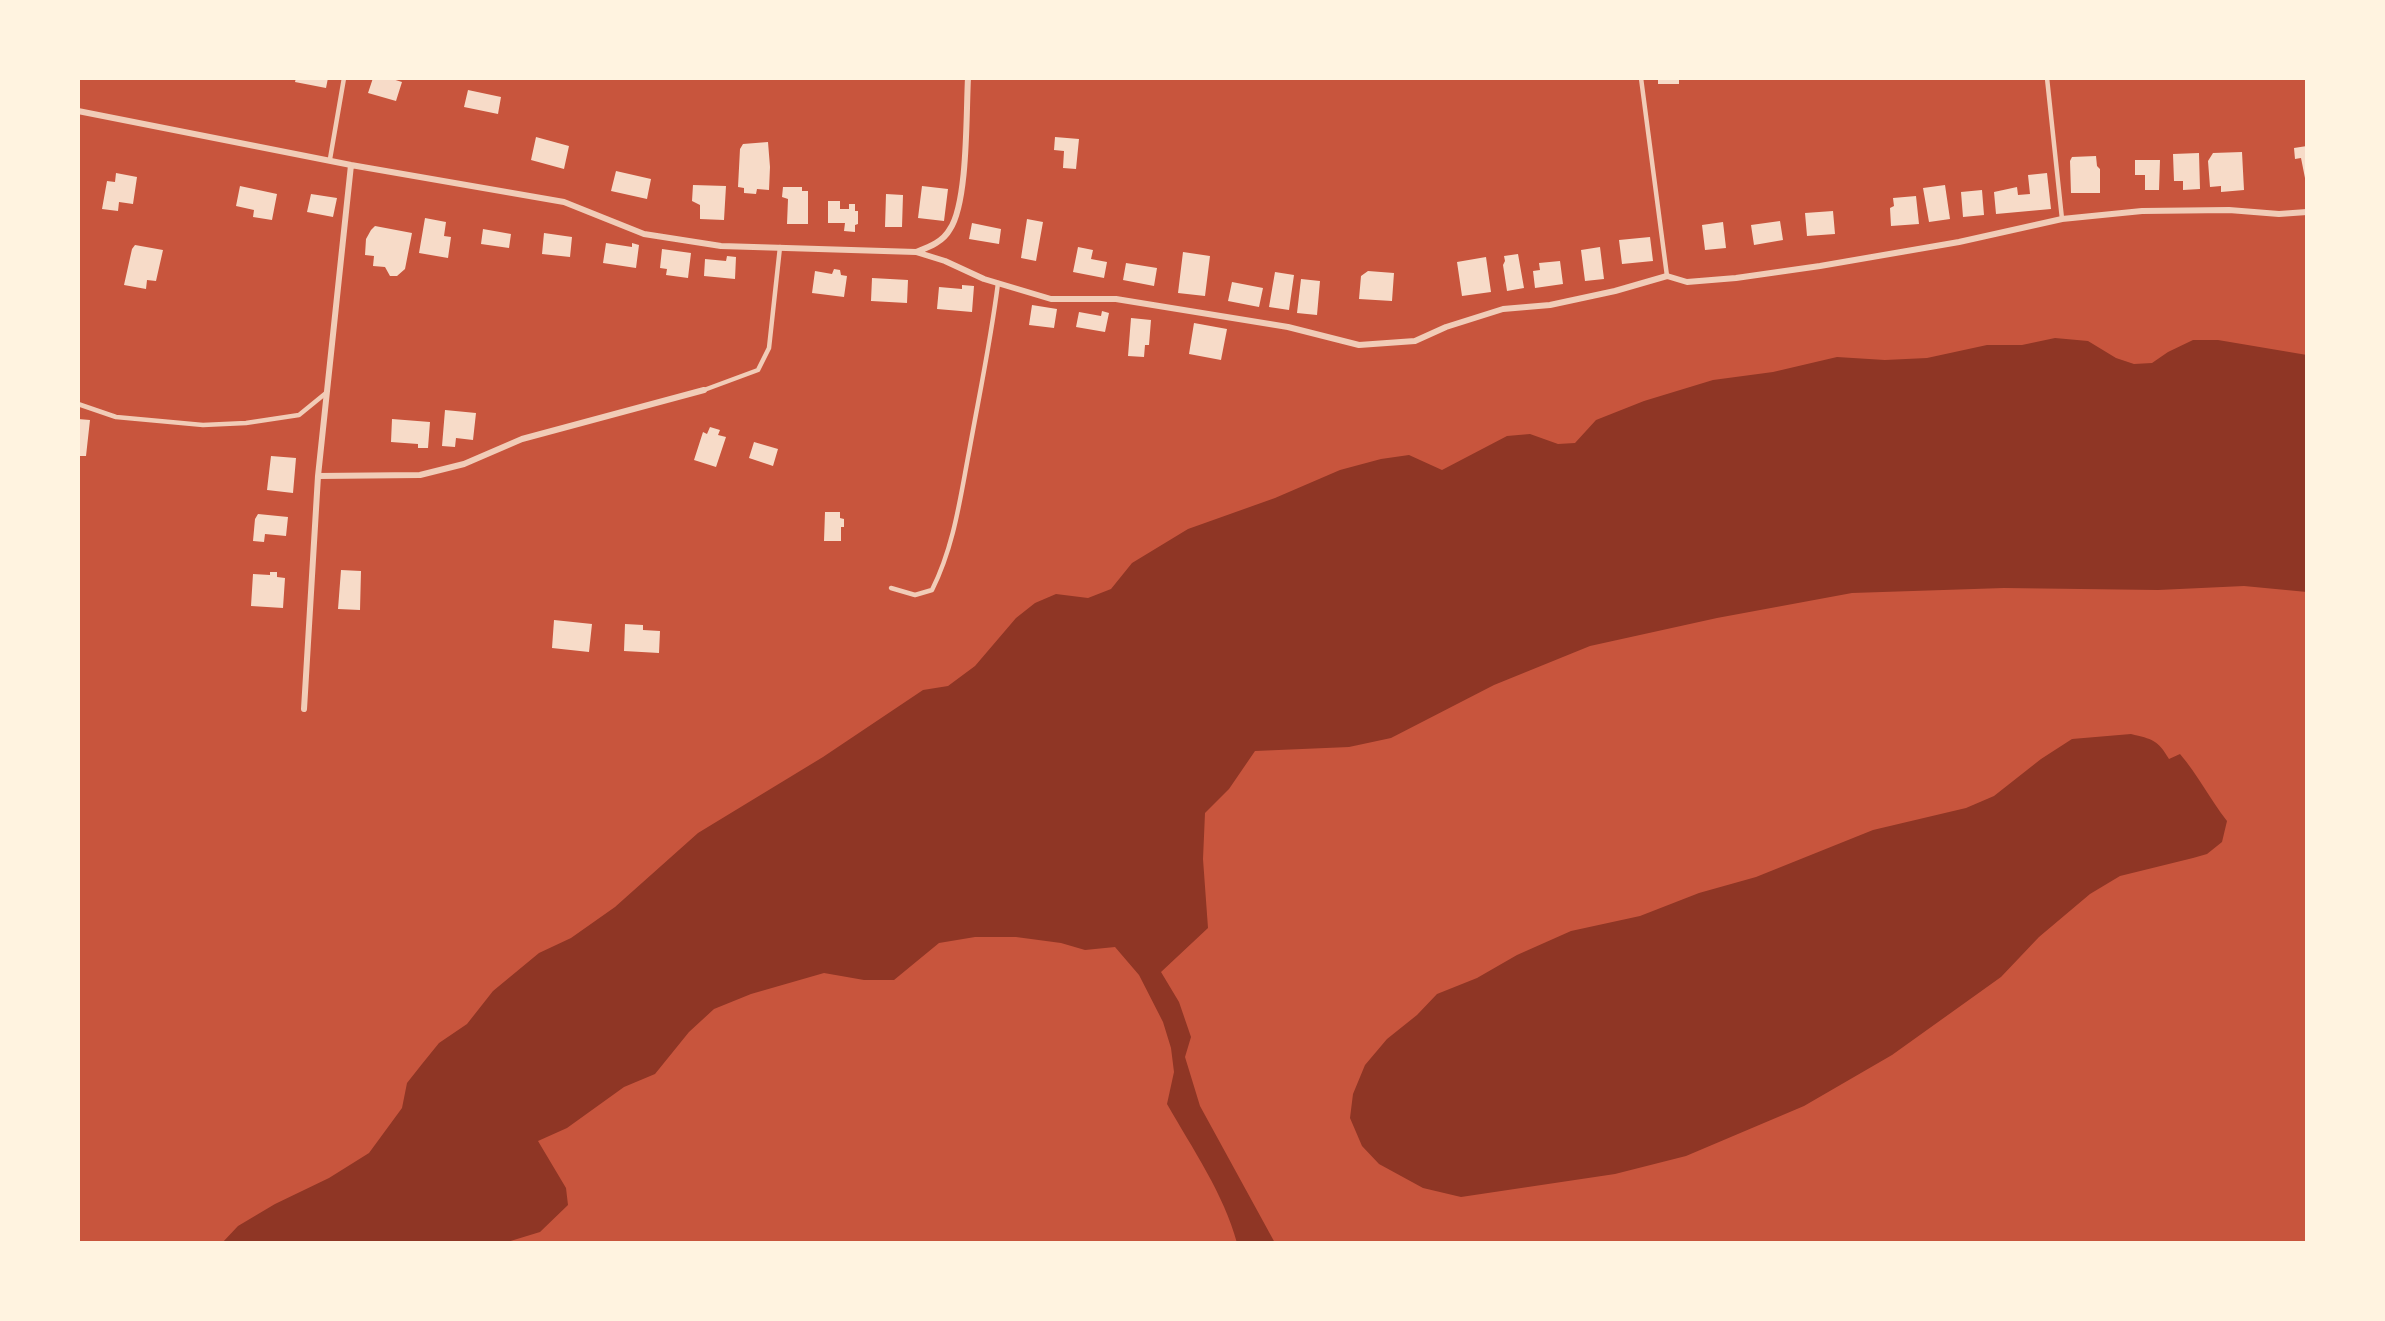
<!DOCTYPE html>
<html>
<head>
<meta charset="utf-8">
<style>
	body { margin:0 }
	#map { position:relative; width:2385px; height:1321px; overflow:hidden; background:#c8553d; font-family:"Alegreya Sans",sans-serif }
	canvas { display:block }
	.frame { position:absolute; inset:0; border:80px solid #fff3e0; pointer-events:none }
</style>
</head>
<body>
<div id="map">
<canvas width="2385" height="1321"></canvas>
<div class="frame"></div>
</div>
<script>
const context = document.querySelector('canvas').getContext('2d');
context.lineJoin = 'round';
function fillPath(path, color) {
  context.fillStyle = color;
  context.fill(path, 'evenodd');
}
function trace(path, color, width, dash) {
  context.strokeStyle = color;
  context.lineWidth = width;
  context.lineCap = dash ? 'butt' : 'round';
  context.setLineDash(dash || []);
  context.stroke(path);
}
const water = new Path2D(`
	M 2055,338 L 2088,341 L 2116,358 L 2134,364 L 2152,363 L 2168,352 L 2193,340 L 2218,340 L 2307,355 L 2307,592 L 2244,586 L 2158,590 L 2004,588 L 1852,593 L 1717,618 L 1590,646 L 1494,685 L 1391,738 L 1349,747 L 1255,751 L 1229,789 L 1205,813 L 1203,859 L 1208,928 L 1161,972 L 1179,1002 L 1191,1037 L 1185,1057 L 1200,1106 L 1275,1243 L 1237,1243 C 1224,1194 1192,1148 1167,1104 L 1174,1072 L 1171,1048 L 1163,1022 L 1139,975 L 1115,947 L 1085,950 L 1061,943 L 1016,937 L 975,937 L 939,943 L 894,980 L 864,980 L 824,973 L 751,994 L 714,1009 L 689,1032 L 655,1074 L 624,1087 L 567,1128 L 538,1141 L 566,1188 L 568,1205 L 540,1232 L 504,1243 L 222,1243 L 238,1226 L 275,1204 L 329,1178 L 369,1153 L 402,1108 L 407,1083 L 422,1064 L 439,1043 L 467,1024 L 493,991 L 539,953 L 571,938 L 615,907 L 698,833 L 823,757 L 923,690 L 948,686 L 975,666 L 1016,618 L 1035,603 L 1056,594 L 1088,598 L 1111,589 L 1132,563 L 1188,529 L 1275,498 L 1340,470 L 1381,459 L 1409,455 L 1442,470 L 1507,436 L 1530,434 L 1558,444 L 1575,443 L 1596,420 L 1644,401 L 1713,380 L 1773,372 L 1837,357 L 1885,360 L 1927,358 L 1987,345 L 2022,345 Z
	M 2131,734 C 2152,739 2158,740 2169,759 L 2180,754 C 2198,775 2210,799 2227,821 L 2222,842 L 2207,854 L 2193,858 L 2120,876 L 2090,894 L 2039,937 L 2001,977 L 1892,1055 L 1804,1106 L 1686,1156 L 1615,1174 L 1461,1197 L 1423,1188 L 1379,1164 L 1362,1146 L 1350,1118 L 1353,1094 L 1365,1065 L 1387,1039 L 1417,1015 L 1437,994 L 1477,978 L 1517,955 L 1571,931 L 1640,916 L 1699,893 L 1756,877 L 1873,830 L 1966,808 L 1994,796 L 2041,759 L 2072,739 Z`);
const building = new Path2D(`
	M 296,78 L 328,78 L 326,88 L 295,82 Z
	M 373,78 L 389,78 L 402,82 L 396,101 L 368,93 Z
	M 1658,78 L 1679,78 L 1679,84 L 1658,84 Z
	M 468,90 L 501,97 L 498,114 L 464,107 Z
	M 536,137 L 569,146 L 564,169 L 531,160 Z
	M 1055,137 L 1079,139 L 1076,169 L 1063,168 L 1064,151 L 1054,150 Z
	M 768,142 L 770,167 L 769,190 L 757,189 L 756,194 L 744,193 L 744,188 L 738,187 L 740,149 L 743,144 Z
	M 2307,146 L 2307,183 L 2306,183 L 2301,158 L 2295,159 L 2294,148 Z
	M 2242,152 L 2244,190 L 2221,192 L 2221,186 L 2210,187 L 2208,161 L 2213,153 Z
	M 2199,153 L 2200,189 L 2183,190 L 2183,181 L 2174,181 L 2173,154 Z
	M 2096,156 L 2097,166 L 2100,169 L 2100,193 L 2071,193 L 2070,161 L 2072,157 Z
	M 2135,160 L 2160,160 L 2159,190 L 2145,190 L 2145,175 L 2135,175 Z
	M 616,171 L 651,179 L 647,199 L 611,191 Z
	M 116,173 L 137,177 L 133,204 L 119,202 L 118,211 L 102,209 L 107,181 L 115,182 Z
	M 2047,173 L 2051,209 L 1996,214 L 1994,192 L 2017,187 L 2018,195 L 2030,194 L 2028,175 Z
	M 693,185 L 726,186 L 724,220 L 700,219 L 700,205 L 692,201 Z
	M 1945,185 L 1950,219 L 1929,222 L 1923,188 Z
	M 240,186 L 277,194 L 272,220 L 253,217 L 254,210 L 236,206 Z
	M 922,186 L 948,189 L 944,221 L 918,218 Z
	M 783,187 L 802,187 L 802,191 L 808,191 L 808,224 L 787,224 L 788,199 L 782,197 Z
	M 1982,190 L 1984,215 L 1963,217 L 1961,192 Z
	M 311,194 L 337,198 L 333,217 L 307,212 Z
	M 886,194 L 903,195 L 902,227 L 885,227 Z
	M 1916,196 L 1919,224 L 1891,226 L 1890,208 L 1894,206 L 1893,198 Z
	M 828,201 L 840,201 L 840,209 L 849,209 L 849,204 L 855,204 L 855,211 L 858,211 L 858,224 L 855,225 L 855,232 L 844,231 L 845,223 L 828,223 Z
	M 1833,211 L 1835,234 L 1807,236 L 1805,213 Z
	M 425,218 L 446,222 L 444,236 L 451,237 L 448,258 L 419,253 Z
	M 1027,219 L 1043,222 L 1036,261 L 1021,258 Z
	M 1780,221 L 1783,240 L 1754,245 L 1751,225 Z
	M 1723,222 L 1726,248 L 1705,250 L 1702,225 Z
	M 972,223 L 1001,229 L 999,244 L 969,239 Z
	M 375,226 L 412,233 L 405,269 L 397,276 L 390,276 L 385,267 L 373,266 L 374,256 L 365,255 L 366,239 L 371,230 Z
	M 483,229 L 511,234 L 509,248 L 481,244 Z
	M 544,233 L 572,237 L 570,257 L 542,254 Z
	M 1650,237 L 1653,261 L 1622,264 L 1619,240 Z
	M 606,243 L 632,247 L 632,243 L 639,245 L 636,268 L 603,263 Z
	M 135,245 L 163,250 L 156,281 L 147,280 L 146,289 L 124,285 L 132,249 Z
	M 1078,247 L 1093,250 L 1091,259 L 1107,262 L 1104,278 L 1073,272 Z
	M 1600,247 L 1604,279 L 1585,281 L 1581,250 Z
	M 662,249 L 691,253 L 688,278 L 666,275 L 667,269 L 660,268 Z
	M 1183,252 L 1210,256 L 1205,296 L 1178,293 Z
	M 1518,254 L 1524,288 L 1507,291 L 1503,265 L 1505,261 L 1504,256 Z
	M 727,256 L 736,257 L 735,279 L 704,276 L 705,259 L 726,261 Z
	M 1486,257 L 1491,292 L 1462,296 L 1457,262 Z
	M 1560,261 L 1563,284 L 1535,288 L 1533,271 L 1540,270 L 1539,263 Z
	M 1126,263 L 1157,268 L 1154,286 L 1123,280 Z
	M 834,269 L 840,270 L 841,275 L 847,276 L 844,297 L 812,293 L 815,271 L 832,274 Z
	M 1368,271 L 1394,273 L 1392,301 L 1359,299 L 1361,276 Z
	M 1275,272 L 1294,275 L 1289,310 L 1269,307 Z
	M 872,278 L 908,280 L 907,303 L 871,301 Z
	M 1301,279 L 1320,281 L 1317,315 L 1297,313 Z
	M 1232,282 L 1263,288 L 1259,307 L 1228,301 Z
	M 962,285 L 974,286 L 972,312 L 937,309 L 939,287 L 962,289 Z
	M 1032,305 L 1057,309 L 1054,328 L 1029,325 Z
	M 1102,311 L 1109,313 L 1105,332 L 1076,327 L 1079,312 L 1101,316 Z
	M 1131,318 L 1151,320 L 1149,345 L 1145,345 L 1144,357 L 1128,356 Z
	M 1194,323 L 1227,329 L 1221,360 L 1189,354 Z
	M 445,410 L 476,413 L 473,440 L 456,438 L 455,447 L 442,446 Z
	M 78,419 L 90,420 L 86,456 L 78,456 Z
	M 392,419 L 430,422 L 428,448 L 418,448 L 418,444 L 391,442 Z
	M 710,427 L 720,430 L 718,435 L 726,437 L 716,467 L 694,460 L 703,432 L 707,434 Z
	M 754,442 L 778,449 L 773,466 L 749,458 Z
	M 271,456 L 296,458 L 293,493 L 267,490 Z
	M 825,512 L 840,512 L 840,518 L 844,519 L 844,527 L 841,527 L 841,541 L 824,541 Z
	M 258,514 L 288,517 L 286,536 L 265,534 L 264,542 L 253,541 L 255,519 Z
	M 341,570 L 361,571 L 360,610 L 338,609 Z
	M 270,572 L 277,572 L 277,577 L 285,578 L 283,608 L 251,606 L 253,574 L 270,575 Z
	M 554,620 L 592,624 L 589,652 L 552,648 Z
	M 625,624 L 643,625 L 643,630 L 660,631 L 659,653 L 624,651 Z`);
const service = new Path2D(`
	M 1641,78 L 1667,276
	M 2047,78 L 2062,219
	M 330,159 L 344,78
	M 704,390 L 758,370 L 769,348 L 780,247
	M 78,404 L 116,417 L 203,425 L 246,423 L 299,415 L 326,393
	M 891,588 L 915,595 L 932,590 C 954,546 960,499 969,452 C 979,396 991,340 998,283`);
const minor = new Path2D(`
	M 78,111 L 351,165 L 564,202 L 644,234 L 721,246 L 916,252 L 945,261 L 984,279 L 1051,299 L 1116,299 L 1288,327 L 1359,345 L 1415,341 L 1446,327 L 1503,309 L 1550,305 L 1615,291 L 1667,276 L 1687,282 L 1736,278 L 1820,266 L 1959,242 L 2062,219 L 2142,211 L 2229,210 L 2279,214 L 2307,212
	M 916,252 C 929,247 943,242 950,229 C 968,202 966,114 968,78
	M 318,476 L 420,475 L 464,464 L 522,439 L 704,390
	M 304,709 L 318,476 L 351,165`);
fillPath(water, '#8f3625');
fillPath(building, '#f7dbc8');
trace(service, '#f1ccb7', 4.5);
trace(minor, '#f1ccb7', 6);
</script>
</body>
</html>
